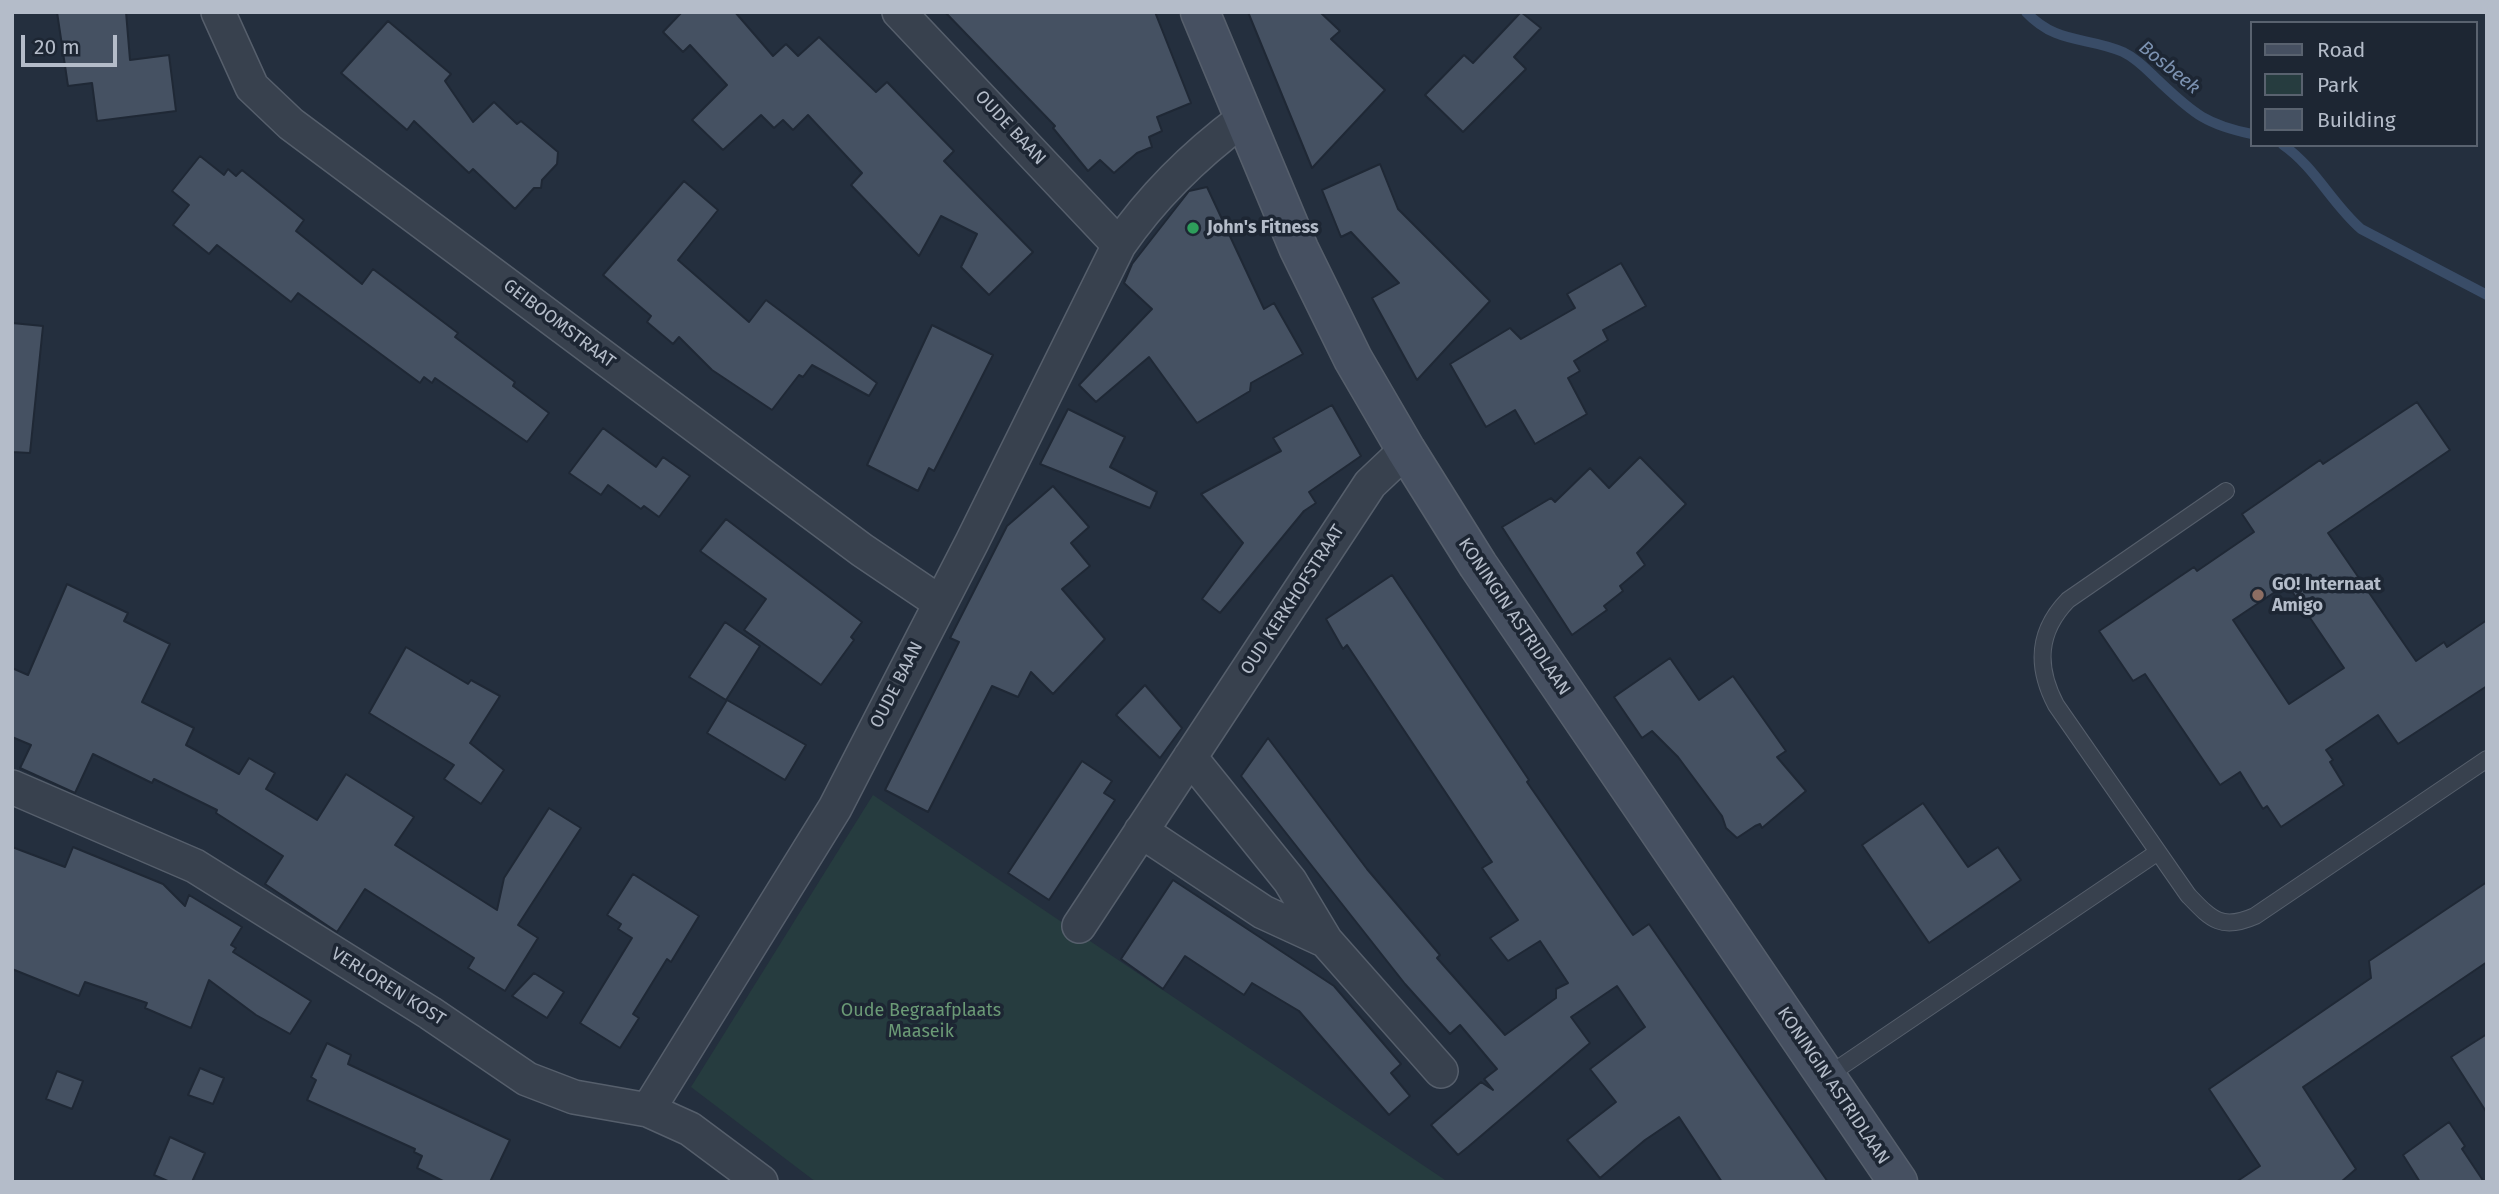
<!DOCTYPE html>
<html>
<head>
<meta charset="utf-8">
<style>
	body { margin:0 }
	#map { position:relative; width:2499px; height:1194px; overflow:hidden; background:#242f3e; font-family:"Fira Sans",sans-serif }
	canvas { display:block }
	.frame { position:absolute; inset:0; border:14px solid #b4bcc9; pointer-events:none }
	.legend { position:absolute; left:2250px; top:21px; width:228px; height:126px; box-sizing:border-box; background:#1d2633; border:2px solid #59626f; margin:0; padding:9px 12px; list-style:none; font-size:21px; color:#b4bcc9 }
	.legend li { display:flex; align-items:center; gap:14px; height:35px }
	.legend b { width:35px; border:2px solid #59626f }
	.scale { position:absolute; left:21px; top:35px; width:96px; height:32px; box-sizing:border-box; border:4px solid #b4bcc9; border-top:0; padding-left:9px; font-size:21px; line-height:24px; white-space:nowrap; color:#b4bcc9; -webkit-text-stroke:5px #1d2633; paint-order:stroke }
</style>
</head>
<body>
<div id="map">
<canvas width="2499" height="1194"></canvas>
<div class="frame"></div>
<ul class="legend">
<li><b style="height:9px;background:#465061"></b>Road</li>
<li><b style="height:19px;background:#263c3f"></b>Park</li>
<li><b style="height:19px;background:#455162"></b>Building</li>
</ul>
<div class="scale">20 m</div>
</div>
<script>
const context = document.querySelector('canvas').getContext('2d');
context.lineJoin = 'round';
function fillPath(path, color) {
  context.fillStyle = color;
  context.fill(path, 'evenodd');
}
function trace(path, color, width, dash) {
  context.strokeStyle = color;
  context.lineWidth = width;
  context.lineCap = dash ? 'butt' : 'round';
  context.setLineDash(dash || []);
  context.stroke(path);
}
function write(font, color, halo, rows, align = 'center') {
  context.font = font + ' "Fira Sans",sans-serif';
  context.lineWidth = 7;
  context.setLineDash([]);
  context.textBaseline = 'middle';
  context.strokeStyle = halo;
  context.fillStyle = color;
  for (const [text, x, y, turn = 0] of rows) {
    context.save();
    context.translate(x, y);
    context.rotate((+turn || 0) * Math.PI / 180);
    context.textAlign = isNaN(turn) ? turn : align;
    if (halo) context.strokeText(text, 0, 0);
    context.fillText(text, 0, 0);
    context.restore();
  }
}
const green = new Path2D(`
	M 873,795 L 1448,1182 L 816,1182 L 691,1087 Z`);
const stream = new Path2D(`
	M 2026,12 C 2057,45 2086,36 2123,52 C 2138,59 2149,72 2161,83 C 2194,114 2207,125 2252,134
	M 2283,145 C 2315,167 2332,204 2361,229 L 2487,295`);
const building = new Path2D(`
	M 57,12 L 126,12 L 130,60 L 169,55 L 176,111 L 97,121 L 92,83 L 68,86 Z
	M 682,12 L 735,12 L 773,56 L 786,44 L 798,56 L 819,37 L 876,92 L 887,82 L 954,151 L 944,161 L 1033,252 L 989,295 L 961,267 L 977,234 L 941,216 L 919,256 L 851,185 L 862,173 L 808,115 L 793,130 L 783,120 L 774,128 L 761,115 L 723,150 L 692,120 L 727,85 L 690,45 L 683,52 L 663,32 Z
	M 945,12 L 1155,12 L 1191,103 L 1157,117 L 1162,131 L 1149,137 L 1152,147 L 1137,153 L 1114,173 L 1100,160 L 1088,171 L 1053,128 L 1055,126 Z
	M 1248,12 L 1320,12 L 1340,31 L 1331,39 L 1385,90 L 1312,168 Z
	M 1521,12 L 1541,28 L 1514,57 L 1526,69 L 1463,132 L 1425,95 L 1464,55 L 1473,63 Z
	M 388,21 L 451,74 L 445,81 L 473,122 L 494,102 L 517,124 L 521,121 L 558,152 L 557,164 L 542,180 L 541,188 L 534,188 L 515,209 L 473,169 L 469,173 L 414,121 L 407,130 L 341,73 Z
	M 200,156 L 224,175 L 228,169 L 236,176 L 242,170 L 304,220 L 296,231 L 362,284 L 373,269 L 458,333 L 455,337 L 515,382 L 513,386 L 549,413 L 527,442 L 435,378 L 432,383 L 424,377 L 420,383 L 298,293 L 291,302 L 217,245 L 209,254 L 173,225 L 189,205 L 172,191 Z
	M 1380,164 L 1398,209 L 1490,301 L 1417,380 L 1372,298 L 1399,283 L 1351,232 L 1341,237 L 1322,190 Z
	M 684,181 L 718,210 L 678,260 L 749,322 L 766,300 L 877,383 L 869,396 L 812,365 L 803,377 L 799,375 L 772,410 L 712,370 L 679,337 L 673,344 L 647,322 L 651,316 L 603,275 Z
	M 1207,187 L 1264,309 L 1274,303 L 1303,354 L 1251,383 L 1250,391 L 1197,423 L 1149,357 L 1096,402 L 1079,385 L 1152,309 L 1124,283 L 1132,264 L 1189,191 Z
	M 1621,263 L 1646,306 L 1603,330 L 1608,340 L 1574,361 L 1580,371 L 1568,378 L 1587,414 L 1535,444 L 1515,410 L 1486,427 L 1450,364 L 1510,328 L 1521,339 L 1575,308 L 1567,294 Z
	M 12,323 L 43,326 L 30,453 L 12,452 Z
	M 932,325 L 993,355 L 934,471 L 929,468 L 918,491 L 867,465 Z
	M 2417,402 L 2450,450 L 2328,533 L 2416,661 L 2444,642 L 2447,647 L 2487,620 L 2487,686 L 2398,744 L 2378,715 L 2326,750 L 2333,760 L 2330,762 L 2344,785 L 2281,827 L 2267,806 L 2263,809 L 2240,772 L 2220,785 L 2145,674 L 2133,681 L 2099,631 L 2194,567 L 2197,571 L 2254,532 L 2242,514 L 2320,460 L 2323,464 ZM 2287,584 L 2344,668 L 2289,704 L 2233,620 Z
	M 1332,405 L 1361,456 L 1309,492 L 1316,503 L 1304,511 L 1220,613 L 1202,599 L 1243,543 L 1201,494 L 1281,451 L 1273,438 Z
	M 1068,409 L 1125,437 L 1110,467 L 1157,492 L 1150,508 L 1040,464 Z
	M 603,428 L 656,467 L 663,457 L 690,476 L 659,517 L 644,506 L 641,509 L 608,485 L 601,495 L 569,473 Z
	M 1640,457 L 1686,504 L 1637,553 L 1645,565 L 1620,586 L 1623,591 L 1604,606 L 1607,610 L 1572,635 L 1502,527 L 1551,498 L 1555,502 L 1590,468 L 1609,488 Z
	M 1053,486 L 1089,527 L 1071,543 L 1090,566 L 1062,589 L 1105,639 L 1053,694 L 1031,672 L 1018,697 L 992,686 L 928,812 L 885,790 L 959,642 L 950,638 L 1007,526 Z
	M 726,519 L 862,622 L 851,637 L 854,640 L 821,685 L 744,630 L 766,599 L 700,551 Z
	M 1392,575 L 1529,780 L 1527,782 L 1633,935 L 1649,924 L 1828,1182 L 1722,1182 L 1679,1117 L 1645,1140 L 1600,1178 L 1567,1140 L 1616,1102 L 1590,1069 L 1645,1027 L 1617,986 L 1571,1017 L 1590,1043 L 1468,1147 L 1458,1155 L 1431,1125 L 1481,1082 L 1493,1090 L 1484,1079 L 1497,1069 L 1460,1025 L 1450,1034 L 1405,984 L 1241,776 L 1268,738 L 1367,869 L 1440,955 L 1437,958 L 1505,1035 L 1556,998 L 1556,989 L 1568,983 L 1540,941 L 1508,961 L 1490,938 L 1518,920 L 1482,868 L 1492,862 L 1347,645 L 1343,649 L 1326,619 Z
	M 67,584 L 128,613 L 124,621 L 170,644 L 142,702 L 194,728 L 186,745 L 239,774 L 249,758 L 275,773 L 266,789 L 317,820 L 346,774 L 414,817 L 395,845 L 497,910 L 504,878 L 549,808 L 581,828 L 518,925 L 538,938 L 505,991 L 468,968 L 474,958 L 365,889 L 337,932 L 265,884 L 283,856 L 216,813 L 217,810 L 154,779 L 152,783 L 93,754 L 75,793 L 20,768 L 31,745 L 12,737 L 12,668 L 28,675 Z
	M 725,622 L 760,646 L 726,700 L 689,677 Z
	M 406,647 L 468,684 L 471,680 L 500,696 L 470,743 L 504,770 L 481,804 L 444,779 L 454,765 L 369,713 Z
	M 1670,658 L 1699,700 L 1733,676 L 1786,751 L 1777,757 L 1806,791 L 1762,828 L 1760,824 L 1755,826 L 1737,838 L 1726,828 L 1722,816 L 1678,757 L 1652,731 L 1642,738 L 1614,697 Z
	M 1145,685 L 1182,728 L 1160,758 L 1116,715 Z
	M 727,700 L 806,745 L 785,780 L 707,733 Z
	M 1082,761 L 1112,781 L 1104,793 L 1115,800 L 1049,900 L 1008,873 Z
	M 1923,803 L 1968,867 L 1998,847 L 2021,880 L 1929,943 L 1862,845 Z
	M 12,847 L 65,867 L 73,847 L 163,884 L 185,906 L 189,895 L 242,927 L 231,945 L 236,948 L 233,952 L 311,1001 L 290,1034 L 256,1015 L 209,980 L 191,1028 L 145,1008 L 147,1003 L 85,982 L 79,996 L 12,969 Z
	M 633,874 L 699,916 L 671,962 L 667,959 L 633,1014 L 639,1018 L 620,1048 L 580,1023 L 632,938 L 618,929 L 621,924 L 607,915 Z
	M 1173,880 L 1334,986 L 1401,1064 L 1391,1073 L 1410,1096 L 1389,1115 L 1299,1011 L 1252,983 L 1244,995 L 1185,956 L 1163,989 L 1121,959 Z
	M 2487,882 L 2487,962 L 2303,1087 L 2356,1169 L 2341,1182 L 2236,1182 L 2260,1166 L 2209,1089 L 2371,978 L 2369,961 Z
	M 534,973 L 564,992 L 547,1018 L 512,996 Z
	M 2487,1034 L 2487,1113 L 2451,1057 Z
	M 327,1043 L 351,1055 L 348,1064 L 510,1140 L 490,1182 L 445,1182 L 417,1168 L 422,1156 L 414,1152 L 415,1149 L 307,1100 L 316,1080 L 311,1077 Z
	M 200,1068 L 224,1078 L 213,1104 L 188,1095 Z
	M 57,1071 L 83,1081 L 72,1109 L 46,1099 Z
	M 2449,1122 L 2465,1146 L 2462,1149 L 2484,1182 L 2420,1182 L 2403,1155 Z
	M 170,1137 L 205,1153 L 192,1182 L 170,1182 L 154,1175 Z`);
const lane = new Path2D(`
	M 2226,491 L 2068,600 C 2037,632 2036,667 2056,705 L 2188,895 C 2211,919 2221,931 2255,916 L 2487,759
	M 1827,1076 L 2158,852`);
const street = new Path2D(`
	M 218,12 L 252,87 L 291,124 L 862,550 L 939,602
	M 899,12 L 1119,245
	M 1190,757 L 1290,881 L 1326,941 L 1441,1071
	M 12,787 L 195,866 L 430,1013 L 527,1079 L 574,1097 L 648,1110 L 690,1129 L 761,1182
	M 1141,831 L 1263,912 L 1326,941
	M 1079,926 L 1370,484 L 1406,450
	M 648,1110 L 835,808 L 972,542 L 1119,245 C 1152,197 1196,154 1243,119`);
const secondary = new Path2D(`
	M 1200,12 L 1299,249 L 1353,359 L 1406,450 L 1478,565 L 1898,1182`);
const markers = [
	[1193,228,7,"#2e9e5b"],
	[2258,595,7,"#8d6e63"]
];
const streetNames = [
	["OUDE BAAN",1010,128,47],
	["GEIBOOMSTRAAT",559,324,37],
	["OUD KERKHOFSTRAAT",1293,600,-57],
	["KONINGIN ASTRIDLAAN",1514,617,56],
	["OUDE BAAN",897,685,-63],
	["VERLOREN KOST",388,987,32],
	["KONINGIN ASTRIDLAAN",1833,1086,56]
];
const poiNames = [
	["John's Fitness",1207,228],
	["GO! Internaat",2272,585],
	["Amigo",2272,606]
];
const parkNames = [
	["Oude Begraafplaats",921,1011],
	["Maaseik",921,1032]
];
const waterNames = [
	["Bosbeek",2169,68,39]
];
fillPath(green, '#263c3f');
trace(stream, '#394c67', 10);
fillPath(building, '#455162');
trace(building, '#1f2835', 2);
trace(lane, '#565f6c', 18);
trace(street, '#565f6c', 36);
trace(secondary, '#565f6c', 41);
trace(lane, '#38414e', 16);
trace(street, '#38414e', 33);
trace(secondary, '#465061', 38);
for (const [x, y, r, color] of markers) {
  const dot = new Path2D();
  dot.arc(x, y, r, 0, 2 * Math.PI);
  context.fillStyle = color;
  context.fill(dot);
  trace(dot, '#1d2633', 2.5);
}
write('18px', '#b4bcc9', '#1d2633', streetNames);
write('bold 18px', '#b4bcc9', '#1d2633', poiNames, 'left');
write('18px', '#6b9a76', '#1d2633', parkNames);
write('italic 19px', '#7c92b1', '#1d2633', waterNames);
</script>
</body>
</html>
